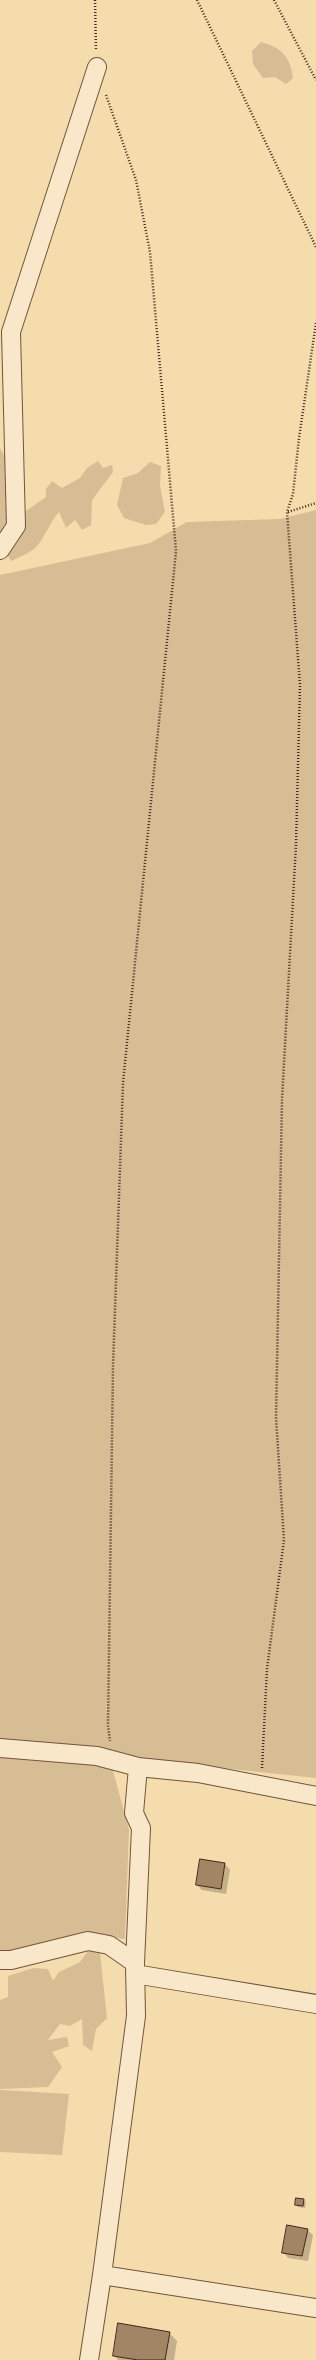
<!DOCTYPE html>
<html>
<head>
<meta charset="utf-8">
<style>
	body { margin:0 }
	canvas { display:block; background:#f4dcac }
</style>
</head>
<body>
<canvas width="316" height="2360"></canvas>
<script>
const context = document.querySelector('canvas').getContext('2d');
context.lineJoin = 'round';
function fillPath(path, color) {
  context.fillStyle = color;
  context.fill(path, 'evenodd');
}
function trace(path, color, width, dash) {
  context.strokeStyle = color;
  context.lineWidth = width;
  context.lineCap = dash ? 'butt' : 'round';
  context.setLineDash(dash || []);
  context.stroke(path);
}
const green = new Path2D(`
	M 261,42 C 282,48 290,56 293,78 L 286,84 L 275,77 L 263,78 L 253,64 L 252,51 Z
	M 0,448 L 8,461 L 6,527 L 0,538 Z
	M 98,461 L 103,468 L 112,465 L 113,472 L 92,500 L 91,525 L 82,530 L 75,520 L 66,528 L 59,512 C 51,521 47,532 40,542 C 35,551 20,557 11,561 C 1,548 15,539 21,527 C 24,522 25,516 26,511 L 46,497 L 46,489 L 52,481 L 62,488 L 80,478 L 87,468 Z
	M 150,462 L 161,466 L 160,486 L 165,512 L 156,524 L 146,525 L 124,518 L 117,505 L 123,478 L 138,473 Z
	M 316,510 L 316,1778 L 109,1756 L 129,1830 L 125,1939 L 90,1935 L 0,1955 L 0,575 L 150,543 L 187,522 L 280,519 Z
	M 90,1948 L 100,1953 L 107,2018 L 96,2029 L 92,2051 L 83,2045 L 82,2019 L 70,2026 L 60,2024 L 48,2040 L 67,2037 L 69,2046 L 52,2052 L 62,2067 L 48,2087 L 0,2089 L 0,2000 L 8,1997 L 8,1976 L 34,1968 L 48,1969 L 53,1981 L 59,1972 L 80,1962 Z
	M 0,2090 L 69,2094 L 62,2155 L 0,2152 Z`);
const shadow = new Path2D(`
	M 225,1864 L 230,1870 L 226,1894 L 202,1890 L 197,1885 Z
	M 303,2200 L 306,2202 L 305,2208 L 298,2207 L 296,2205 Z
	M 307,2230 L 313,2235 L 308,2261 L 288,2258 L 283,2252 Z
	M 169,2333 L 177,2341 L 174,2360 L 118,2360 L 114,2355 Z`);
const building = new Path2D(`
	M 200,1859 L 225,1863 L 221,1889 L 196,1885 Z
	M 296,2198 L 304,2199 L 303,2206 L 295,2205 Z
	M 287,2225 L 308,2229 L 302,2256 L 282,2253 Z
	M 118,2323 L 170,2332 L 165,2360 L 138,2360 L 113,2356 Z`);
const path = new Path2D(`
	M 95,0 L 96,50
	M 197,0 L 316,247
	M 274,0 L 316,80
	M 106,95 L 136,180 L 150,252 L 176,551 L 123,1083 L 113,1366 L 108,1725 L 110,1741
	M 288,512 L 316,503
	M 262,1768 L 267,1669 L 284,1540 L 276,1418 L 282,1100 L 296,844 L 300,685 L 287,512 L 293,494 L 299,438 L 316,323`);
const minor = new Path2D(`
	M 0,550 L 16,526 L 11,332 L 97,67
	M 0,1748 L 97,1756 L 138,1767
	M 0,1960 L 11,1960 L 88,1941 L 109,1945 L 135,1963
	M 135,1974 L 316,2004
	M 102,2275 L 316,2308
	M 89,2360 L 102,2275 L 136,2016 L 135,1963 L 141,1828 L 134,1813 L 138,1767 L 198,1773 L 316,1796`);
fillPath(green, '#d7bd93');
fillPath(shadow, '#0003');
fillPath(building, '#a18565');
trace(building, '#472618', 1);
trace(minor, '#72543d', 20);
trace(path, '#472618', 2.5, [1, 2]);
trace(minor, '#f8e8c9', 18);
</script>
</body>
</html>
